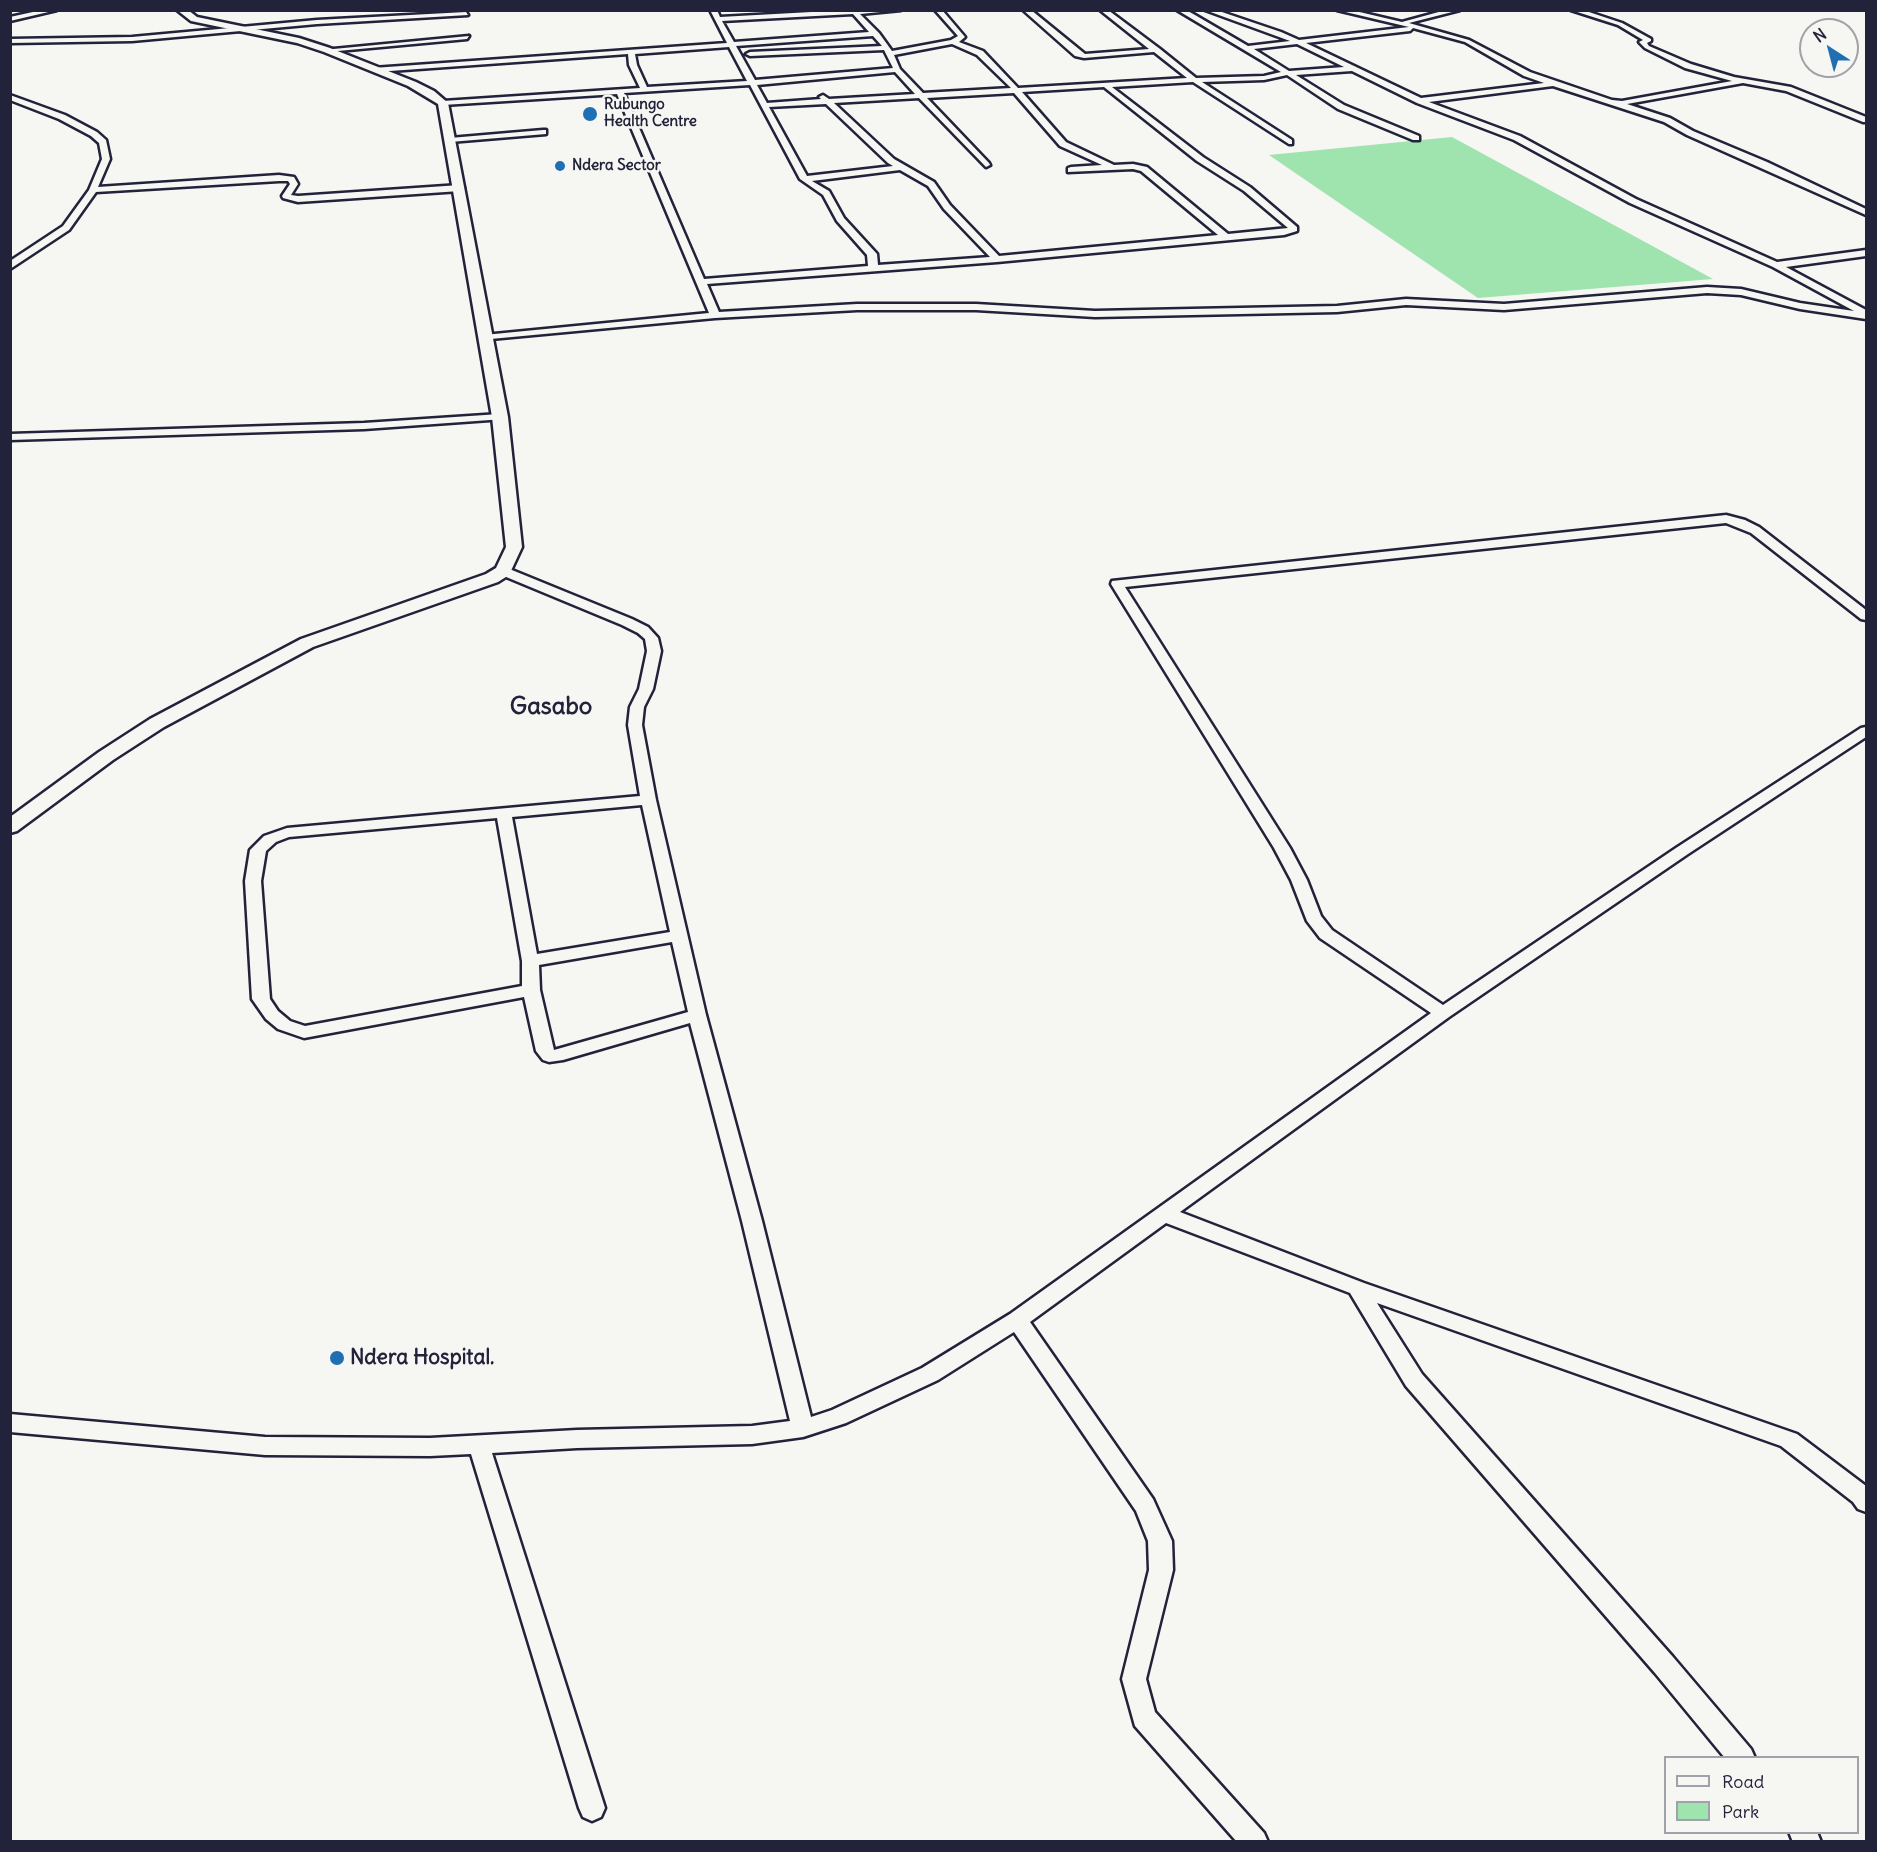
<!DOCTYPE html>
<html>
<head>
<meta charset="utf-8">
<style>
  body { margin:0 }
  #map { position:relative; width:1877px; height:1852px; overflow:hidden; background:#f6f6f2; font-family:Delius,sans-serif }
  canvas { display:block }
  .frame { position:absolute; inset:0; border:12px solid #22223b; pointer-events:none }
  .legend { position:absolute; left:1664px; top:1756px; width:195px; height:78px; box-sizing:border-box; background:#f6f6f2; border:2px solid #a1a1a9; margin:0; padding:8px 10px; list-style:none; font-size:18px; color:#22223b }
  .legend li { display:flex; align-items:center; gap:12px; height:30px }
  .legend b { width:30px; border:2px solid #a1a1a9 }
  .north { position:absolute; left:1799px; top:18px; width:60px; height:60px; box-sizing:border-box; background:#f6f6f2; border:2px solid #a1a1a9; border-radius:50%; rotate:324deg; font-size:16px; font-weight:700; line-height:24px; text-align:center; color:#22223b }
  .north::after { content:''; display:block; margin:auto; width:21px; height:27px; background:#1f6fb2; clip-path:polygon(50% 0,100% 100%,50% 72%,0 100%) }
</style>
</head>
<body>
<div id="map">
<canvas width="1877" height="1852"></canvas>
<div class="frame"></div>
<ul class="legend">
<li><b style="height:8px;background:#f6f6f2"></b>Road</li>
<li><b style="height:16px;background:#9fe3ae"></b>Park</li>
</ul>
<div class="north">N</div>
</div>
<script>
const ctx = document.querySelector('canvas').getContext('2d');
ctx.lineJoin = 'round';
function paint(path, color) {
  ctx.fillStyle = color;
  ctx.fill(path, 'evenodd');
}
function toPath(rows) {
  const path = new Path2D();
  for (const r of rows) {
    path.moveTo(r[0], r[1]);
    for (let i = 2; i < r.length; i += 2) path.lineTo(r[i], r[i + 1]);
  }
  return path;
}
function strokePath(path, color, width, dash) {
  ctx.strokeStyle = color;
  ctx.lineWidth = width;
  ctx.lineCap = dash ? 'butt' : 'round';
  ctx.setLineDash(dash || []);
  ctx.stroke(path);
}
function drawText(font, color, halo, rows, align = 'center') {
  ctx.font = font + ' Delius,sans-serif';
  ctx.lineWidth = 5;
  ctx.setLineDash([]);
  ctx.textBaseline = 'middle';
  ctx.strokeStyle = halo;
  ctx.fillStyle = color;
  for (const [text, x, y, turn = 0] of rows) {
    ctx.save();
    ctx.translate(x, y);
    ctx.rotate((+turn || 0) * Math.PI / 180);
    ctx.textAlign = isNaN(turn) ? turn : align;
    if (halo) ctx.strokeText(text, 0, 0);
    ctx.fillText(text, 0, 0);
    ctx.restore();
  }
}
paint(toPath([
  [1452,137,1713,279,1478,298,1269,155]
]), '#9fe3ae');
const minor = toPath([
  [42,10,57,10,10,21,10,17,42,10],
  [710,10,717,10,720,17,848,10,901,10,860,14,879,33,892,51,951,40,958,36,935,10,942,10,965,37,959,42,983,51,1018,88,1187,78,1154,52,1084,58,1075,56,1023,10,1031,10,1085,54,1149,49,1100,10,1108,10,1160,49,1196,78,1264,76,1281,72,1177,10,1186,10,1195,15,1248,46,1290,41,1205,10,1216,10,1281,32,1299,40,1409,27,1337,10,1351,10,1402,22,1446,10,1460,10,1409,23,1469,40,1530,72,1612,100,1622,101,1732,81,1685,68,1645,48,1639,42,1643,40,1618,25,1571,10,1583,10,1622,23,1651,39,1651,41,1647,43,1649,46,1691,64,1734,77,1791,87,1866,117,1866,122,1863,122,1786,91,1743,83,1627,104,1670,118,1693,131,1767,162,1866,209,1866,215,1687,135,1664,122,1553,86,1429,102,1520,136,1636,199,1777,262,1866,250,1866,256,1786,267,1866,310,1866,319,1800,309,1741,295,1707,293,1504,310,1406,305,1337,312,1095,317,976,310,857,310,715,318,480,340,480,336,484,335,709,313,617,94,443,105,439,103,443,101,640,88,629,65,628,54,376,72,373,68,727,43,710,10],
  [853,14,869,32,734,42,722,21,853,14],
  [1413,28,1465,42,1524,76,1544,83,1421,98,1306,43,1410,31,1413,28],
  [873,36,882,46,750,52,746,54,750,56,884,50,893,68,755,80,736,46,873,36],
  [952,44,977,55,1011,88,923,93,900,69,894,55,952,44],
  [1297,44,1344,67,1289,71,1254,49,1297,44],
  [729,47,747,81,647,87,637,65,635,54,729,47],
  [1352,71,1417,103,1514,140,1630,203,1773,267,1854,311,1800,303,1741,289,1707,287,1504,304,1406,299,1337,306,1095,311,976,304,857,304,719,312,707,284,997,262,1284,235,1297,231,1297,227,1250,187,1203,157,1112,87,1193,82,1289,144,1292,144,1292,140,1202,82,1264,80,1287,75,1338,109,1413,140,1419,140,1419,136,1344,105,1296,75,1352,71],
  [895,72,915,94,829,99,823,95,819,97,821,99,767,103,757,85,895,72],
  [750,85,800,179,823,195,837,221,867,255,868,266,704,279,624,93,750,85],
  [1104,87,1197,161,1244,191,1288,228,1228,234,1147,167,1133,164,1114,165,1066,142,1022,92,1104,87],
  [1014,93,1060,146,1102,165,1071,167,1068,168,1068,172,1133,169,1141,171,1218,235,999,256,950,205,934,182,894,159,834,103,919,98,986,167,990,165,989,163,927,98,1014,93],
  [826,104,888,163,893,166,807,176,769,107,826,104],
  [900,170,928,186,944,209,990,257,878,265,877,254,844,218,829,191,812,181,900,170],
  [466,12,468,15,317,24,132,41,10,43,10,39,132,37,317,20,466,12],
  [469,36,467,39,327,52,323,50,469,36],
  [10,95,65,115,97,132,106,140,110,159,98,187,279,175,294,177,298,184,291,195,298,196,460,185,464,188,460,191,298,202,283,198,282,196,290,184,288,181,279,181,96,192,69,230,10,269,10,261,63,226,89,190,102,159,99,143,91,136,59,119,10,100,10,95],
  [543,130,546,130,546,134,450,142,446,140,450,138,543,130],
  [500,414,504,415,504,419,364,429,10,440,10,434,364,423,500,414],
  [1726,515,1745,520,1759,527,1866,610,1866,620,1861,619,1751,533,1726,523,1125,587,1290,848,1307,880,1321,916,1332,930,1443,1005,1676,848,1861,728,1866,727,1866,737,1688,854,1449,1017,1180,1212,1364,1283,1797,1434,1866,1486,1866,1512,1858,1509,1853,1502,1781,1446,1377,1303,1422,1374,1673,1657,1751,1749,1755,1758,1725,1758,1655,1673,1406,1386,1350,1293,1166,1223,1030,1322,1153,1499,1172,1541,1173,1570,1146,1679,1155,1712,1264,1833,1268,1842,1237,1842,1135,1726,1122,1679,1149,1570,1148,1541,1136,1511,1014,1332,938,1380,846,1423,803,1437,752,1444,577,1448,492,1453,605,1808,601,1817,592,1821,583,1817,579,1808,471,1454,430,1456,265,1455,10,1432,10,1414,265,1437,430,1438,577,1430,752,1426,790,1421,742,1221,690,1023,563,1060,549,1062,543,1060,536,1051,524,997,304,1038,278,1029,266,1019,252,999,245,881,250,850,264,836,287,828,640,796,628,725,630,707,639,689,647,651,645,639,638,633,622,625,499,574,497,571,499,568,507,568,632,619,648,627,658,638,661,651,653,689,644,707,642,725,656,800,706,1015,762,1221,811,1417,832,1410,922,1368,1010,1314,1431,1013,1320,938,1307,921,1291,880,1274,848,1111,584,1112,581,1726,515],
  [642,805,670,932,537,954,512,817,642,805],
  [497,818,522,961,522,986,305,1026,290,1021,278,1011,270,999,261,881,266,851,276,842,289,837,497,818],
  [672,942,688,1012,554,1050,540,990,539,965,672,942],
  [1789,1832,1817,1832,1821,1842,1793,1842,1789,1832]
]);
const secondary = toPath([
  [177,10,188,10,197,17,299,38,330,48,416,82,434,91,448,103,508,417,522,547,509,575,498,582,313,647,164,727,113,760,17,831,10,833,10,817,99,752,150,719,301,639,486,574,496,568,506,547,492,417,438,104,408,86,324,52,297,43,191,21,177,10]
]);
strokePath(minor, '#22223b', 5);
strokePath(secondary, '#22223b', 5);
paint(minor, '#f6f6f2');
paint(secondary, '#f6f6f2');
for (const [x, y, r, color] of [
  [590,114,8,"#1f6fb2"],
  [560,166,6,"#1f6fb2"],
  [337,1358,8,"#1f6fb2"]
]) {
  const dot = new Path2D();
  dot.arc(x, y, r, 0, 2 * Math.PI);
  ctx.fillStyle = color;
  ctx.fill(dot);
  strokePath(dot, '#f6f6f2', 2);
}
drawText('bold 15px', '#22223b', '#f6f6f2', [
  ["Rubungo",604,105],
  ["Health Centre",604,122],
  ["Ndera Sector",572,166]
], 'left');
drawText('bold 21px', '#22223b', '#f6f6f2', [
  ["Ndera Hospital.",350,1358]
], 'left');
drawText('bold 24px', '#22223b', '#f6f6f2', [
  ["Gasabo",551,707]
]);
</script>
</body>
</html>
